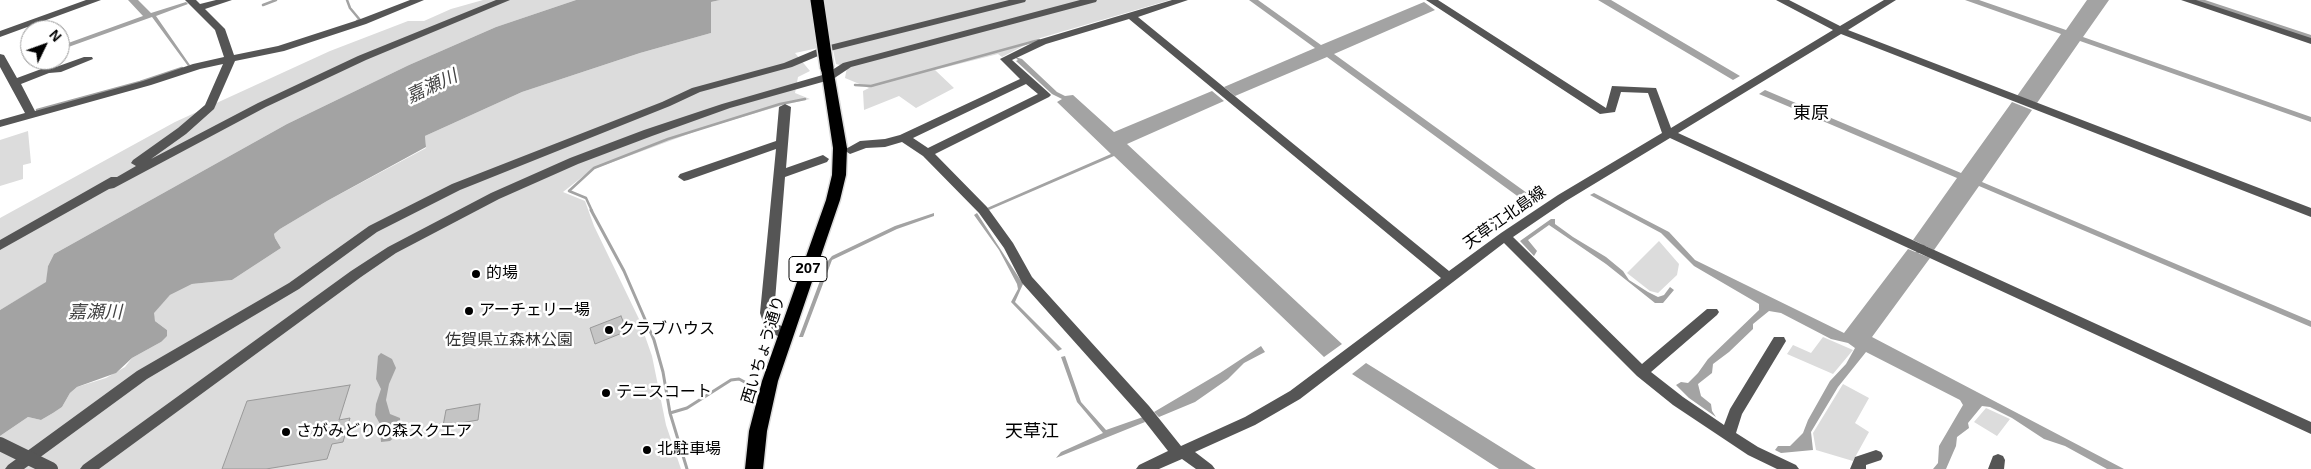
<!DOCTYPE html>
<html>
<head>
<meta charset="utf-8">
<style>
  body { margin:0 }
  #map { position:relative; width:2311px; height:469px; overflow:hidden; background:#fff; font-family:Helvetica,sans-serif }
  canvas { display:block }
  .north { position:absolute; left:20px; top:20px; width:50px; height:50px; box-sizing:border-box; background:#fff; border:1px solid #999; border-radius:50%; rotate:48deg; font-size:14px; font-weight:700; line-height:20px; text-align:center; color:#000 }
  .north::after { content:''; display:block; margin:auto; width:18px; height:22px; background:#000; clip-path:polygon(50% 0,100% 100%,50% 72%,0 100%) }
</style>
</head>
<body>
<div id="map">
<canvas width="2311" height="469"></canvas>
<div class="north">N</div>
</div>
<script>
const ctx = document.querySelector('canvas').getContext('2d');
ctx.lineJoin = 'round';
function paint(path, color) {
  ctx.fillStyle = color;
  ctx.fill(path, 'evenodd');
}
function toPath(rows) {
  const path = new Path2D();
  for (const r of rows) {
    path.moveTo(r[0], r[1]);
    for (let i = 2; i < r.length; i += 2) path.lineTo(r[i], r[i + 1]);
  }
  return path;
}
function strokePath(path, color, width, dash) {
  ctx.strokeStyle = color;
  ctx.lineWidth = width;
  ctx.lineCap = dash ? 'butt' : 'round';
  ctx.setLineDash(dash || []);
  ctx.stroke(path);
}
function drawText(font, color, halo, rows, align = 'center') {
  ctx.font = font + ' Helvetica,"Noto Sans JP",sans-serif';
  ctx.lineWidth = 5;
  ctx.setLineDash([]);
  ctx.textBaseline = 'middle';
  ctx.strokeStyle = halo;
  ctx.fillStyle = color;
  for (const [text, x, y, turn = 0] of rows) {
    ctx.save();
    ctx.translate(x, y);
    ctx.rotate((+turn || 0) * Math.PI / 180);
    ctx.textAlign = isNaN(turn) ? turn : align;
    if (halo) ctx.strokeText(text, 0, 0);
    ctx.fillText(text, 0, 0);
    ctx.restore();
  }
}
paint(toPath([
  [483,0,576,0,496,27,409,65,287,124,54,254,48,266,47,282,0,310,0,218,175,122,330,51,408,21,424,21,451,9],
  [720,0,1170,0,1037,39,1002,57,998,54,935,70,954,88,916,108,899,96,864,110,863,91,869,88,845,78,847,67,836,64,832,45,795,53,810,71,798,77,795,93,810,99,783,105,702,129,591,170,563,192,585,201,594,226,639,319,652,356,666,425,681,469,0,469,0,436,28,417,41,420,53,413,62,407,70,393,77,387,106,378,125,367,132,358,161,342,167,330,155,321,153,313,170,295,192,284,232,280,281,248,275,238,274,234,280,229,327,201,426,148,425,136,522,92,640,53,711,33,711,2],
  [28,131,31,163,23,165,23,179,0,186,0,140],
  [1659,241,1679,264,1677,275,1658,293,1650,291,1627,273],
  [1823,337,1853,350,1833,374,1787,354,1793,345,1811,353],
  [1843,384,1869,398,1855,423,1869,432,1853,461,1816,450,1813,433],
  [1986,408,2010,419,1997,436,1974,422]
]), '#dcdcdc');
paint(toPath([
  [128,0,138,0,151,13,186,2,188,4,156,16,190,65,188,66,152,17,60,50,60,46,143,16],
  [576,0,720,0,711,2,711,33,640,53,522,92,425,136,426,147,327,201,280,229,274,234,275,238,281,248,232,280,192,284,170,295,154,313,155,321,167,330,167,336,161,342,132,358,116,373,77,387,70,393,62,407,53,413,41,420,28,417,0,436,0,310,46,282,48,266,54,254,287,124,409,65,496,27],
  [1249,0,1258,0,1321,45,1424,2,1435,10,1334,54,1538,201,1531,206,1327,57,1235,96,1224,87,1315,48],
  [1598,0,1611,0,1740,76,1733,80],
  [1965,0,1979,0,2066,30,2087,0,2109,0,2083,37,2311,117,2311,122,2080,41,2037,103,2017,96,2061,34],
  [2191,0,2205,0,2311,35,2311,39],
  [1015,57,1022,59,1057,92,1065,96,1073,95,1114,132,1212,91,1224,101,1127,144,1342,344,1324,357,1114,156,989,210,987,208,1111,154,1057,102,1062,99,1052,94,1016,61,1018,60],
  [1765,90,1961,173,2012,102,2032,110,1982,182,2311,321,2311,327,1979,186,1934,250,1913,240,1957,178,1759,94],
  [1594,193,1669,232,1695,260,1844,333,1908,249,1930,258,1872,337,2124,469,2107,469,2065,446,2044,439,2012,418,1990,407,1982,406,1968,423,1969,428,1957,437,1956,446,1946,469,1933,469,1938,463,1939,446,1963,405,1960,400,1866,352,1838,387,1811,432,1813,450,1781,453,1775,450,1778,446,1790,446,1803,433,1808,420,1830,381,1846,364,1855,348,1848,343,1831,339,1781,313,1769,311,1753,324,1753,329,1729,352,1713,364,1712,373,1698,384,1701,396,1711,404,1712,411,1716,417,1689,398,1676,385,1681,382,1688,383,1698,373,1708,359,1759,310,1759,304,1694,266,1661,233,1590,195],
  [934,213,934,216,897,229,832,260,803,337,799,337,827,262,832,256,895,226],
  [977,213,1023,284,1015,302,1062,349,1058,351,1011,302,1018,289,1017,284,999,250,974,215],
  [1551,219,1555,219,1555,224,1573,237,1606,257,1623,271,1629,280,1648,292,1658,297,1664,295,1670,287,1674,290,1663,303,1655,303,1606,264,1549,225,1528,240,1537,251,1534,256,1520,241],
  [1261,346,1265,352,1244,363,1228,379,1195,402,1159,417,1154,412,1220,373],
  [381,353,392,359,396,368,389,384,386,400,390,414,400,418,401,431,390,441,381,442,380,424,375,415,376,404,381,389,376,379,378,356],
  [1065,356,1081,402,1106,430,1143,417,1145,422,1056,458,1061,452,1103,433,1077,402,1061,357],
  [1366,363,1536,469,1499,469,1352,374]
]), '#a3a3a3');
strokePath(toPath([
  [347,0,350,8,360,20,357,21],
  [263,5,276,0],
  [855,85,871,86,1039,40],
  [37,110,140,82,182,68],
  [592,211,586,198,569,191,594,168,668,139,780,104,805,99]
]), '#a3a3a3', 2.5);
strokePath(toPath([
  [591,210,624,271,654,340,663,372,670,413,687,469],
  [1917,253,1924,245],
  [670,413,687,408,731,380,739,379,752,386]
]), '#a3a3a3', 3);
const building = toPath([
  [621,316,627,331,595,344,590,328,621,316],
  [350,385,339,420,350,418,343,442,332,444,327,459,266,469,222,469,247,401,350,385],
  [480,404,478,420,443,426,446,410,480,404]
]);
paint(building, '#c4c4c4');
strokePath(building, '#999', 1);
const highway = toPath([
  [827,64,833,68,847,148,846,175,840,200,778,381,767,431,763,469,745,469,749,431,762,381,826,200,832,175,833,148,821,68,827,64]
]);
strokePath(highway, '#dbdbdb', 3);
paint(toPath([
  [86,0,101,0,0,37,0,31,86,0],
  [185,0,196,0,200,4,216,0,232,0,205,9,225,29,234,55,278,46,358,20,410,0,424,0,366,24,284,51,235,61,214,109,186,134,151,159,258,103,358,56,496,0,510,0,366,60,266,107,114,188,109,189,0,250,0,240,111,177,117,177,136,166,131,163,133,160,178,128,205,105,223,64,200,69,151,85,0,127,0,120,25,113,0,67,0,54,4,55,17,78,44,68,56,67,84,57,92,57,93,59,61,72,49,73,21,84,35,111,143,81,193,64,224,57,215,30,185,0],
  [1009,0,1026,0,1025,2,830,51,792,67,700,92,670,106,460,190,377,232,299,289,147,379,24,469,5,469,8,465,137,371,289,283,369,226,452,184,662,102,692,88,784,63,822,47,1009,0],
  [1080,0,1097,0,1096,2,851,67,833,79,730,108,652,136,578,164,499,199,396,253,361,277,99,469,80,469,83,465,351,271,388,247,491,193,570,158,644,130,722,104,826,74,843,63,1080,0],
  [1172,0,1188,0,1138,17,1449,271,1501,233,1558,195,1662,133,1648,93,1621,92,1615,112,1600,114,1426,0,1438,0,1606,108,1612,86,1656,88,1671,128,1833,30,1776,0,1789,0,1840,26,1884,0,1896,0,1848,30,2311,208,2311,217,1841,34,1678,133,2311,422,2311,434,1670,138,1566,201,1513,237,1642,364,1707,309,1717,309,1719,312,1717,315,1651,372,1683,397,1724,425,1730,409,1774,337,1784,337,1786,341,1742,414,1736,433,1758,447,1796,465,1799,469,1777,469,1748,455,1673,405,1637,376,1504,243,1300,399,1255,425,1195,452,1212,465,1215,469,1196,469,1182,459,1159,469,1136,469,1139,465,1168,451,1139,414,1022,283,1004,248,979,213,923,156,902,142,885,147,866,148,850,154,844,150,860,141,885,139,900,135,1020,79,1000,59,1038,40,1172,0],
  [1129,19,1441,278,1290,391,1245,417,1181,446,1149,406,1032,277,1013,243,987,207,935,154,1049,97,1051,95,1049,93,1012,60,1046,44,1129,19],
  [1026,84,1038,94,928,148,913,138,1026,84],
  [2181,0,2196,0,2311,38,2311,44,2181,0],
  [785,104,791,107,786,168,823,155,829,159,827,162,785,177,774,313,777,324,790,330,792,334,790,338,785,339,766,331,760,313,776,149,688,180,684,181,678,177,680,174,776,141,779,107,785,104],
  [1876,450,1881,452,1883,456,1881,460,1866,465,1866,469,1850,469,1855,457,1876,450],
  [1998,454,2003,456,2005,460,2004,469,1988,469,1993,456,1998,454]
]), '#555');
paint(highway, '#000');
const highwayBridge = toPath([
  [817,0,827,68]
]);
strokePath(highwayBridge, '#dbdbdb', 16, []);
strokePath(toPath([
  [0,444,51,469]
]), '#555', 14);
strokePath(highwayBridge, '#000', 13);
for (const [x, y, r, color] of [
  [476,274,5,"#000"],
  [469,311,5,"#000"],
  [609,330,5,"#000"],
  [606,393,5,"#000"],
  [286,432,5,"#000"],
  [647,450,5,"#000"]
]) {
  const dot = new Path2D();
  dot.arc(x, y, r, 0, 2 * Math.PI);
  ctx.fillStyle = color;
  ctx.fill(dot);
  strokePath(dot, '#fff', 2);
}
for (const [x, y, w] of [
  [808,269,38]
]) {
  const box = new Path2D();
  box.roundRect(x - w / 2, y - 12.5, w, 25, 4);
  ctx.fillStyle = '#fff';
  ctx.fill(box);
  strokePath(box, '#000', 1);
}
drawText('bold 15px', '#000', null, [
  ["207",808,269]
]);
drawText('16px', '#000', '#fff', [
  ["天草江北島線",1505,218,-35],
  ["西いちょう通り",764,350,-73]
]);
drawText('16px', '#000', '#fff', [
  ["的場",486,274],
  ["アーチェリー場",479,311],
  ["クラブハウス",619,330],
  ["テニスコート",616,393],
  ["さがみどりの森スクエア",296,432],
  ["北駐車場",657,450]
], 'left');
drawText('16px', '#333', '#fff', [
  ["佐賀県立森林公園",509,341]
]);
drawText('italic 18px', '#444', '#fff', [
  ["嘉瀬川",432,87,-25],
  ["嘉瀬川",95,313]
]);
drawText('18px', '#000', '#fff', [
  ["東原",1811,114],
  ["天草江",1032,432]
]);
</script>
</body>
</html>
